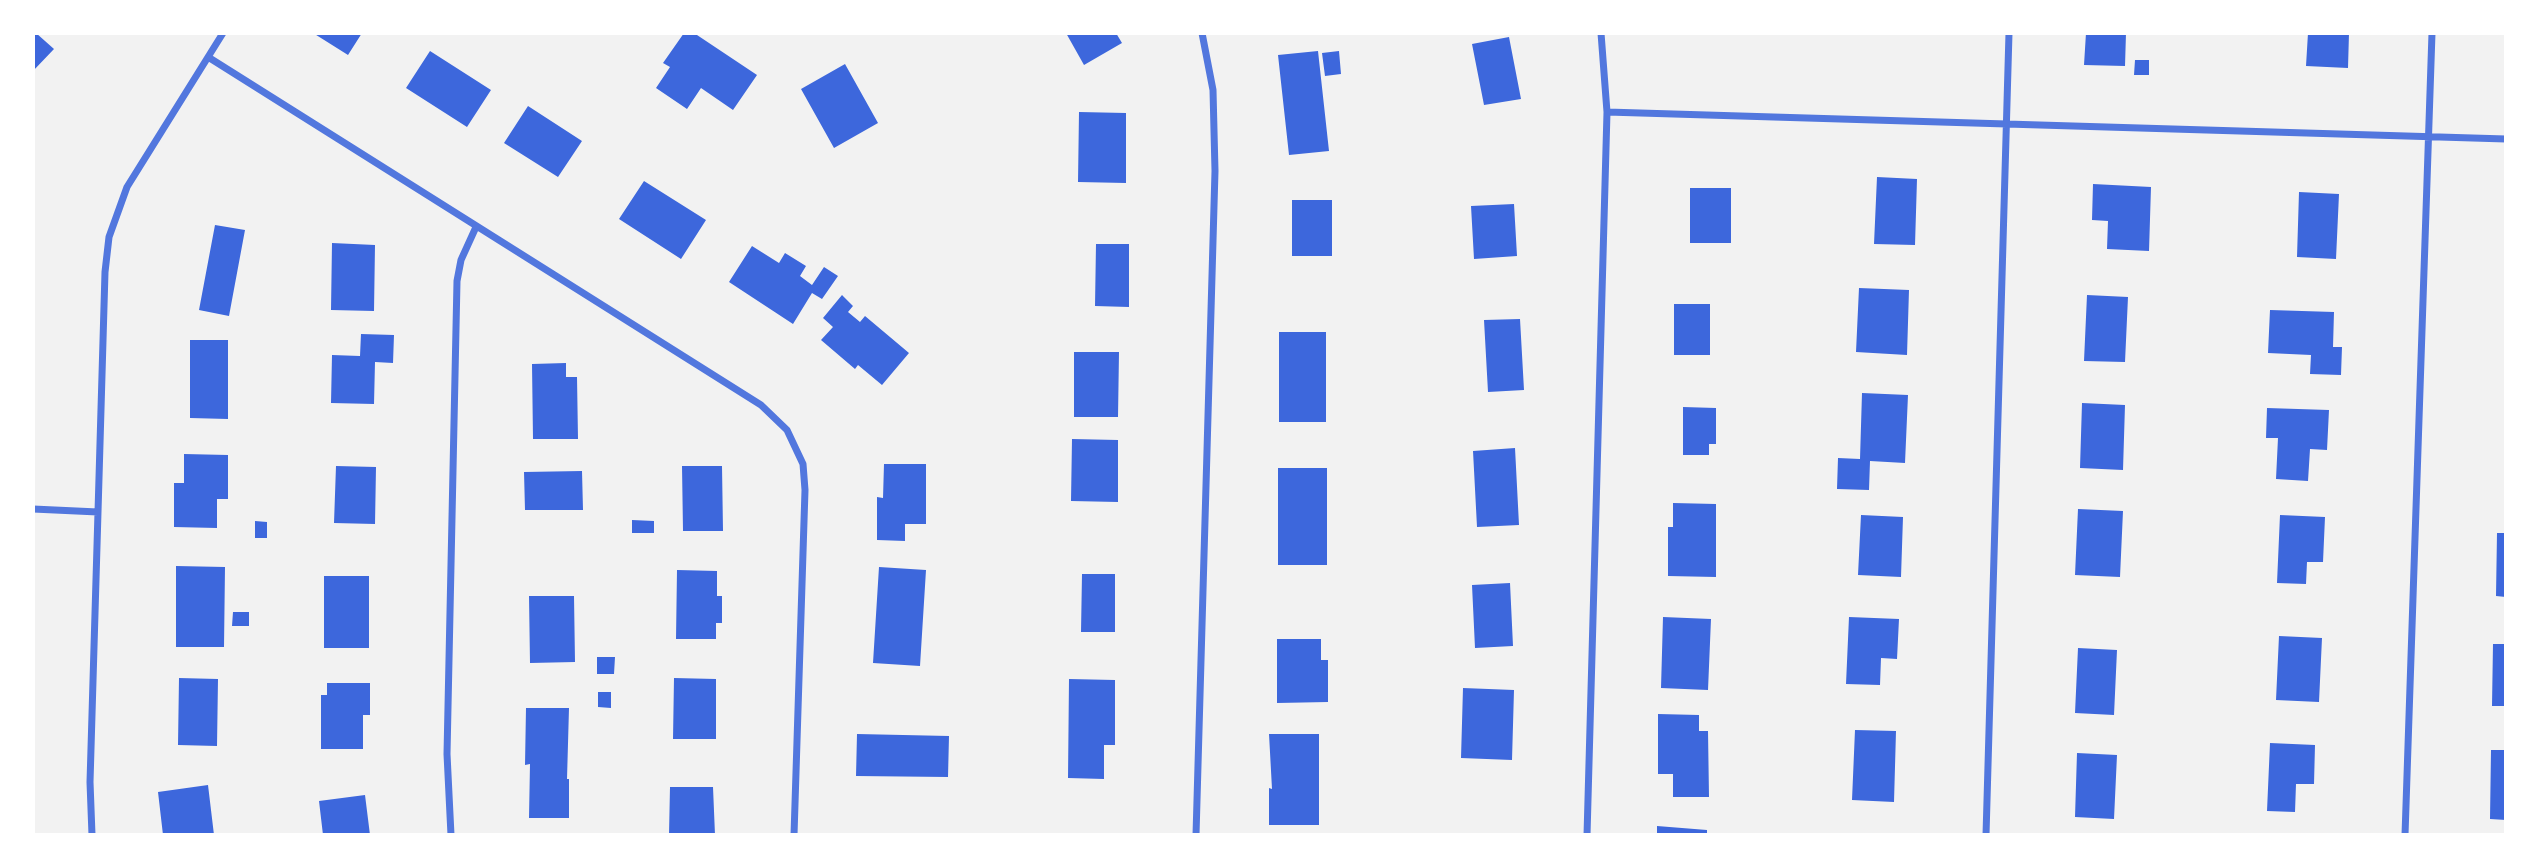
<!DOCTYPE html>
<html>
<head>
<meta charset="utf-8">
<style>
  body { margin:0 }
  #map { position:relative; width:2539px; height:868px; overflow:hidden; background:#f2f2f2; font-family:"Nunito Sans",sans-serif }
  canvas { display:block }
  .frame { position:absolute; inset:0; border:35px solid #fff; pointer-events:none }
</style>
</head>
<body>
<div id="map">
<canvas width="2539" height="868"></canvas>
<div class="frame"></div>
</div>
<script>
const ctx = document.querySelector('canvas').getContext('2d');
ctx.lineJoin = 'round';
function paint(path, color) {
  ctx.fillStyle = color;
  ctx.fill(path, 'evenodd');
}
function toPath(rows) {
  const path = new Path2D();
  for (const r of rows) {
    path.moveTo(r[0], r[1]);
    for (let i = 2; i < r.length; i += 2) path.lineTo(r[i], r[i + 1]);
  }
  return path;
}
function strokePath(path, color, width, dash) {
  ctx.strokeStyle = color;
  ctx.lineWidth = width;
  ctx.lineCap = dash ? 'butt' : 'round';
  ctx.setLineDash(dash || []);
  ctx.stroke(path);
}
paint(toPath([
  [33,33,36,33,54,49,33,71],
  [313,33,362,33,348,55],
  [684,33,694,33,757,75,733,110,701,88,687,109,656,88,670,67,663,63],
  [1066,33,1116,33,1122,43,1084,65],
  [2086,33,2126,33,2125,66,2084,65],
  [2308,33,2349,33,2348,68,2306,66],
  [1509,37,1521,99,1484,105,1472,44],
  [430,51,491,90,467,127,406,88],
  [1318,51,1329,151,1289,155,1278,55],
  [1339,51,1341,74,1325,76,1322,53],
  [2135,60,2149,60,2149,75,2134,75],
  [845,64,878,123,834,148,801,89],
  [528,106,582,141,558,177,504,143],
  [1079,112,1126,113,1126,183,1078,182],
  [1877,177,1917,179,1915,245,1874,244],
  [644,181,706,220,681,259,619,219],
  [2093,184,2151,187,2149,251,2107,249,2108,221,2092,220],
  [1690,188,1731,188,1731,243,1690,243],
  [2299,192,2339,194,2336,259,2297,257],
  [1292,200,1332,200,1332,256,1292,256],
  [1514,204,1517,256,1474,259,1471,206],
  [215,225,245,230,229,316,199,310],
  [332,243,375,245,374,311,331,310],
  [1096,244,1129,244,1129,307,1095,306],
  [752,246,779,263,785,253,806,266,800,276,812,285,824,267,838,276,822,299,812,293,793,324,729,282],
  [1859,288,1909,290,1907,355,1856,352],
  [842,295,853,306,848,312,860,322,865,316,909,353,882,385,858,365,855,369,821,340,833,327,823,318],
  [2087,295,2128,297,2125,362,2084,361],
  [1674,304,1710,304,1710,355,1674,355],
  [2270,310,2334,312,2333,347,2342,347,2341,375,2310,374,2311,355,2268,353],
  [1520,319,1524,390,1488,392,1484,320],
  [1279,332,1326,332,1326,422,1279,422],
  [361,334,394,335,393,363,375,362,374,404,331,403,332,355,360,356],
  [190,340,228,340,228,419,190,418],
  [1074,352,1119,352,1118,417,1074,417],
  [566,363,566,377,577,377,578,439,533,439,532,364],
  [1862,393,1908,395,1905,463,1870,461,1869,490,1837,489,1838,458,1860,459],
  [2082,403,2125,405,2123,470,2080,468],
  [1683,407,1716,408,1716,444,1709,444,1709,455,1683,455],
  [2267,408,2329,410,2327,450,2310,449,2308,481,2276,479,2278,438,2266,438],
  [1072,439,1118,440,1118,502,1071,501],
  [1515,448,1519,525,1477,527,1473,451],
  [184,454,228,455,228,499,217,499,217,528,174,527,174,483,184,483],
  [884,464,926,464,926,524,905,524,905,541,877,540,877,497,883,498],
  [336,466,376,467,375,524,334,523],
  [682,466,722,466,723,531,683,531],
  [1278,468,1327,468,1327,565,1278,565],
  [582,471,583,510,525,510,524,472],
  [1673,503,1716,504,1716,577,1668,576,1668,527,1673,527],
  [2078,509,2123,511,2120,577,2075,575],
  [1861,515,1903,517,1901,577,1858,575],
  [2280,515,2325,517,2323,562,2307,562,2306,584,2277,583],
  [632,520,654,521,654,533,632,533],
  [255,521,267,522,267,538,255,538],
  [2497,533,2506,533,2506,597,2496,596],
  [176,566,225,567,224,647,176,647],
  [879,567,926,570,920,666,873,663],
  [677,570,717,571,717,596,722,596,722,623,716,623,716,639,676,639],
  [1082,574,1115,574,1115,632,1081,632],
  [324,576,369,576,369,648,324,648],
  [1510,583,1513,646,1475,648,1472,585],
  [529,596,574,596,575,662,530,663],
  [233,612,249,612,249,626,232,626],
  [1663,617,1711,619,1708,690,1661,688],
  [1849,617,1899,619,1897,659,1881,658,1880,685,1846,684],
  [2279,636,2322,638,2319,702,2276,700],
  [1277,639,1321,639,1321,660,1328,660,1328,702,1277,703],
  [2493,644,2506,644,2506,706,2492,706],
  [2078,648,2117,650,2114,715,2075,713],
  [597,657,615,657,614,674,597,674],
  [179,678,218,679,217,746,178,745],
  [674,678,716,679,716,739,673,739],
  [1069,679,1115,680,1115,745,1104,745,1104,779,1068,778],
  [327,683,370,683,370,715,363,715,363,749,321,749,321,695,327,695],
  [1463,688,1514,690,1512,760,1461,758],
  [598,692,611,692,611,708,598,707],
  [526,708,569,708,567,779,569,779,569,818,529,818,530,764,525,765],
  [1658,714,1699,715,1699,731,1708,731,1709,797,1673,797,1673,774,1658,774],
  [1855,730,1896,731,1894,802,1852,800],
  [857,734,949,736,948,777,856,776],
  [1269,734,1319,734,1319,825,1269,825,1269,788,1272,789],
  [2270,743,2315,745,2314,784,2296,784,2295,812,2267,811],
  [2491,750,2506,750,2506,820,2490,819],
  [2077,753,2117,755,2114,819,2075,817],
  [208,785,214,835,163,835,158,792],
  [670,787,713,787,715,835,669,835],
  [365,795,370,835,323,835,319,801],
  [1657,826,1707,830,1707,835,1657,835]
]), '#3d67dc');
strokePath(toPath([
  [208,57,761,405,787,430,803,464,805,490,794,835],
  [1607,112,2506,139],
  [33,509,98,512],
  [92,835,90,782,98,512,105,272,109,237,127,187,223,33],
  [451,835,447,754,457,281,461,260,476,227],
  [1196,835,1215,171,1213,90,1202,33],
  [1587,835,1607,112,1601,33],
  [1986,835,2009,33],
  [2405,835,2432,33]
]), '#5277de', 7);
</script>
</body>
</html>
